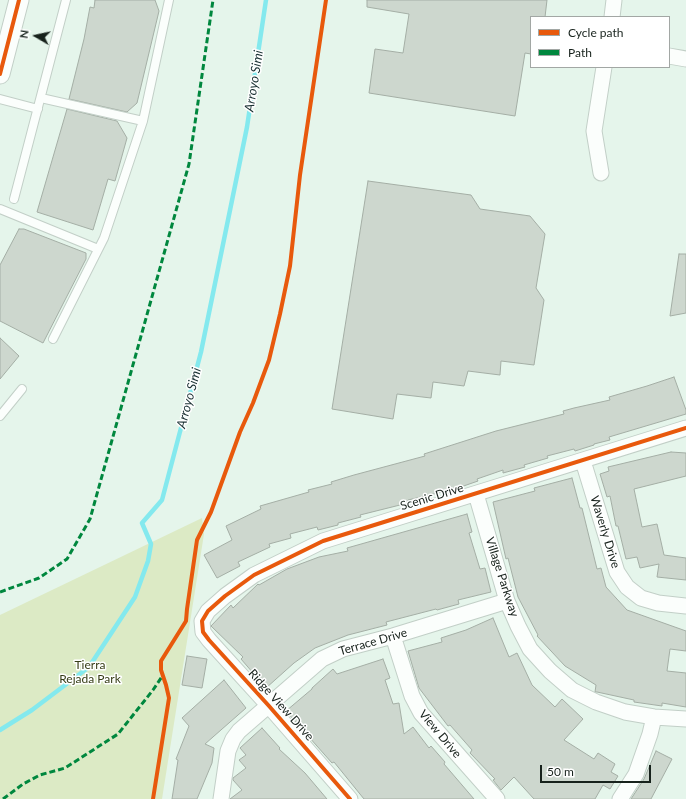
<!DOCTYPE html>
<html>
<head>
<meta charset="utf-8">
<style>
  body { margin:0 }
  #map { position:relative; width:686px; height:799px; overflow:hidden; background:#e5f5eb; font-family:Lato,sans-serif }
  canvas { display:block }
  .legend { position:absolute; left:530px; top:16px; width:140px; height:52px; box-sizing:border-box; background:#fff; border:1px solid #a2a7a4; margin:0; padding:5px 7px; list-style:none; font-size:12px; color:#17221c }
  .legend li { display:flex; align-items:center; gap:8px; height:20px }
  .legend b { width:20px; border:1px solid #a2a7a4 }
  .north { position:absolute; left:16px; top:16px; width:40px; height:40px; -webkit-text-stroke:3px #fff; paint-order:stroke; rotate:279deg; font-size:11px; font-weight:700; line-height:16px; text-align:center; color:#17221c }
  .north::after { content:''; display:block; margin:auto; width:14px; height:18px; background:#17221c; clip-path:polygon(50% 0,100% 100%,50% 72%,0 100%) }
  .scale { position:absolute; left:540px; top:765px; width:111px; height:18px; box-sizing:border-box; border:2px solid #17221c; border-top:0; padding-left:5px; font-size:12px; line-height:14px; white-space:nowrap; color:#17221c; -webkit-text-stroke:3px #fff; paint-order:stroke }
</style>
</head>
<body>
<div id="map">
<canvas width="686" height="799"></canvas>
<ul class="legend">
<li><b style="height:5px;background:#e8590c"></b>Cycle path</li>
<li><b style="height:5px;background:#00873e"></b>Path</li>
</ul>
<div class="north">N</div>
<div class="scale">50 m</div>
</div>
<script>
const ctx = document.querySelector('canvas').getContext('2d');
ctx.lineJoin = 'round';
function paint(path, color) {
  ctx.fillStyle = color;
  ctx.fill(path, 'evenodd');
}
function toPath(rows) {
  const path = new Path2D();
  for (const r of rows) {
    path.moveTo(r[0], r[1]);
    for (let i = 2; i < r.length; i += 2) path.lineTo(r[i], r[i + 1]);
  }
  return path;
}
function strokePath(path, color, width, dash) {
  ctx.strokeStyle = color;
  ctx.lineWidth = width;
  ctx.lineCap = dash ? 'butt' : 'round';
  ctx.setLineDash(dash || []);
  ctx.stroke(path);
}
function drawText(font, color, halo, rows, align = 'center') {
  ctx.font = font + ' Lato,sans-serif';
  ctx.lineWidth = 3;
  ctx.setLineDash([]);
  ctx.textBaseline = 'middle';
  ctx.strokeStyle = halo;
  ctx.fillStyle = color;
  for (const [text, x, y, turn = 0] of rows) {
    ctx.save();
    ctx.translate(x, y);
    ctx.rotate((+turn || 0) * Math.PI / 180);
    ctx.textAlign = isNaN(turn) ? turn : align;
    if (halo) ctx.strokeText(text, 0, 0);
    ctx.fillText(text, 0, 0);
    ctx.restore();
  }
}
paint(toPath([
  [202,518,204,534,162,799,0,799,0,615]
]), '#dceac5');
strokePath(toPath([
  [0,730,32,710,89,667,135,597,148,561,151,544,142,523,162,500,201,352,247,127,266,0]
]), '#84e9ee', 4.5);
const building = toPath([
  [95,0,155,0,159,11,137,103,127,112,69,99,84,39,90,7,94,8,95,0],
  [367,0,547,0,545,17,531,17,531,54,525,53,515,116,369,93,375,49,403,53,409,14,367,7,367,0],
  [67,109,117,121,127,138,115,181,108,179,93,230,37,212,67,109],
  [368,181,471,195,480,209,530,216,545,234,536,288,544,300,534,365,501,361,500,375,468,371,464,386,433,382,431,398,397,394,393,419,332,409,368,181],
  [19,229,24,229,86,253,86,259,43,343,0,321,0,265,19,229],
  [679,254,686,254,686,313,670,316,679,254],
  [0,338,19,356,0,379,0,338],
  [674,377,686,410,686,414,609,437,610,440,594,444,594,445,575,451,574,449,547,456,548,458,524,465,525,467,503,473,503,470,477,479,478,481,455,489,408,500,408,503,360,515,361,517,338,523,338,525,318,530,317,527,290,534,291,538,269,544,270,547,238,562,240,566,217,578,204,555,232,540,226,526,261,509,260,506,309,492,308,490,332,484,331,482,354,475,425,456,424,454,496,431,564,414,563,411,574,408,610,400,609,397,647,386,674,377],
  [671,452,686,453,686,476,634,489,642,527,657,524,664,555,686,558,686,580,657,577,659,564,640,568,637,557,626,559,618,526,616,526,610,496,607,497,600,474,609,471,608,467,671,452],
  [572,478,580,508,582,508,597,569,601,568,606,587,627,610,686,631,686,651,670,649,667,671,686,673,686,707,662,703,662,706,634,702,634,700,597,692,595,692,596,685,565,666,537,636,538,635,518,597,508,558,506,559,493,502,535,491,534,488,572,478],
  [467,514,472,532,469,533,480,569,485,568,491,592,458,600,459,604,437,610,436,609,386,622,387,625,348,635,315,648,294,663,266,688,241,659,243,657,211,626,231,605,233,608,258,584,259,585,287,569,319,557,348,551,347,548,467,514],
  [493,618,509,657,517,653,532,685,555,707,562,699,583,719,564,740,594,759,598,753,615,764,611,772,618,776,610,789,603,785,595,799,534,799,514,777,501,790,493,780,495,779,470,753,472,750,450,725,448,726,419,688,408,651,442,642,441,638,466,630,493,618],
  [187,656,207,659,202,688,182,685,187,656],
  [383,659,390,678,385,680,393,704,399,703,404,734,413,727,429,748,431,746,445,762,444,764,474,799,364,799,334,762,332,763,286,711,312,689,312,688,333,669,337,674,383,659],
  [224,680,246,708,205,744,214,748,212,763,197,799,172,799,178,760,176,759,189,726,182,718,224,680],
  [262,728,280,748,279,749,305,773,327,799,230,799,242,790,233,780,233,778,246,768,239,760,246,755,240,748,262,728],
  [656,751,672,759,651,799,631,799,644,779,656,751]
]);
paint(building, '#cdd7ce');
strokePath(building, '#a4aea5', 1);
const service = toPath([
  [41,98,143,121,169,0],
  [0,99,38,109],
  [14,199,66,0],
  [0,209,98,249],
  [53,339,104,238,143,121],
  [0,416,22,389]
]);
const minor = toPath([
  [612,17,614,0],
  [669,56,686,59],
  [601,173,594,131,604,67],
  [583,461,617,572,627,587,641,598,658,603,686,606],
  [476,494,507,601,518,626,530,649,550,671,572,690,596,702,625,712,654,717,686,719],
  [393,636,412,696,421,713,497,799],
  [221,799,228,751,233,739,239,731,322,659,343,649,393,636,507,601],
  [350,799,269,706,209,640,203,632,202,621,208,611,225,596,254,575,323,541,686,428],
  [620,799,636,774,650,734,654,717]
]);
const tertiary = toPath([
  [0,74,19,0]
]);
strokePath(service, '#c2cfc7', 10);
strokePath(minor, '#c2cfc7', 17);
strokePath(tertiary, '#c2cfc7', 21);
strokePath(service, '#fbfefc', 8);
strokePath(minor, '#fbfefc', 15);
strokePath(tertiary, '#fbfefc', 19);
strokePath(toPath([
  [0,592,39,578,67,559,90,519,189,164,213,0],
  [3,799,23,784,40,775,65,768,118,734,153,690,163,675]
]), '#00873e', 3, [6, 3]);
strokePath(toPath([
  [0,74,19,0],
  [153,799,169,698,166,685,161,670,161,661,186,621,187,609,197,540,211,512,240,432,253,403,269,360,280,314,290,266,300,175,326,0],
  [350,799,269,706,209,640,203,632,202,621,208,611,225,596,254,575,323,541,686,428]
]), '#e8590c', 4);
drawText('12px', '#17221c', '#fff', [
  ["Scenic Drive",432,497,-17],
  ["Waverly Drive",605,532,73],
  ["Village Parkway",502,577,72],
  ["Terrace Drive",373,642,-16],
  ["Ridge View Drive",281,705,48],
  ["View Drive",440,734,50]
]);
drawText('12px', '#363d16', '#fff', [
  ["Tierra",90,665],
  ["Rejada Park",90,679]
]);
drawText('italic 13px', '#1b3234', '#fff', [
  ["Arroyo Simi",254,81,-81],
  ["Arroyo Simi",189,398,-75]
]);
</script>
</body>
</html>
